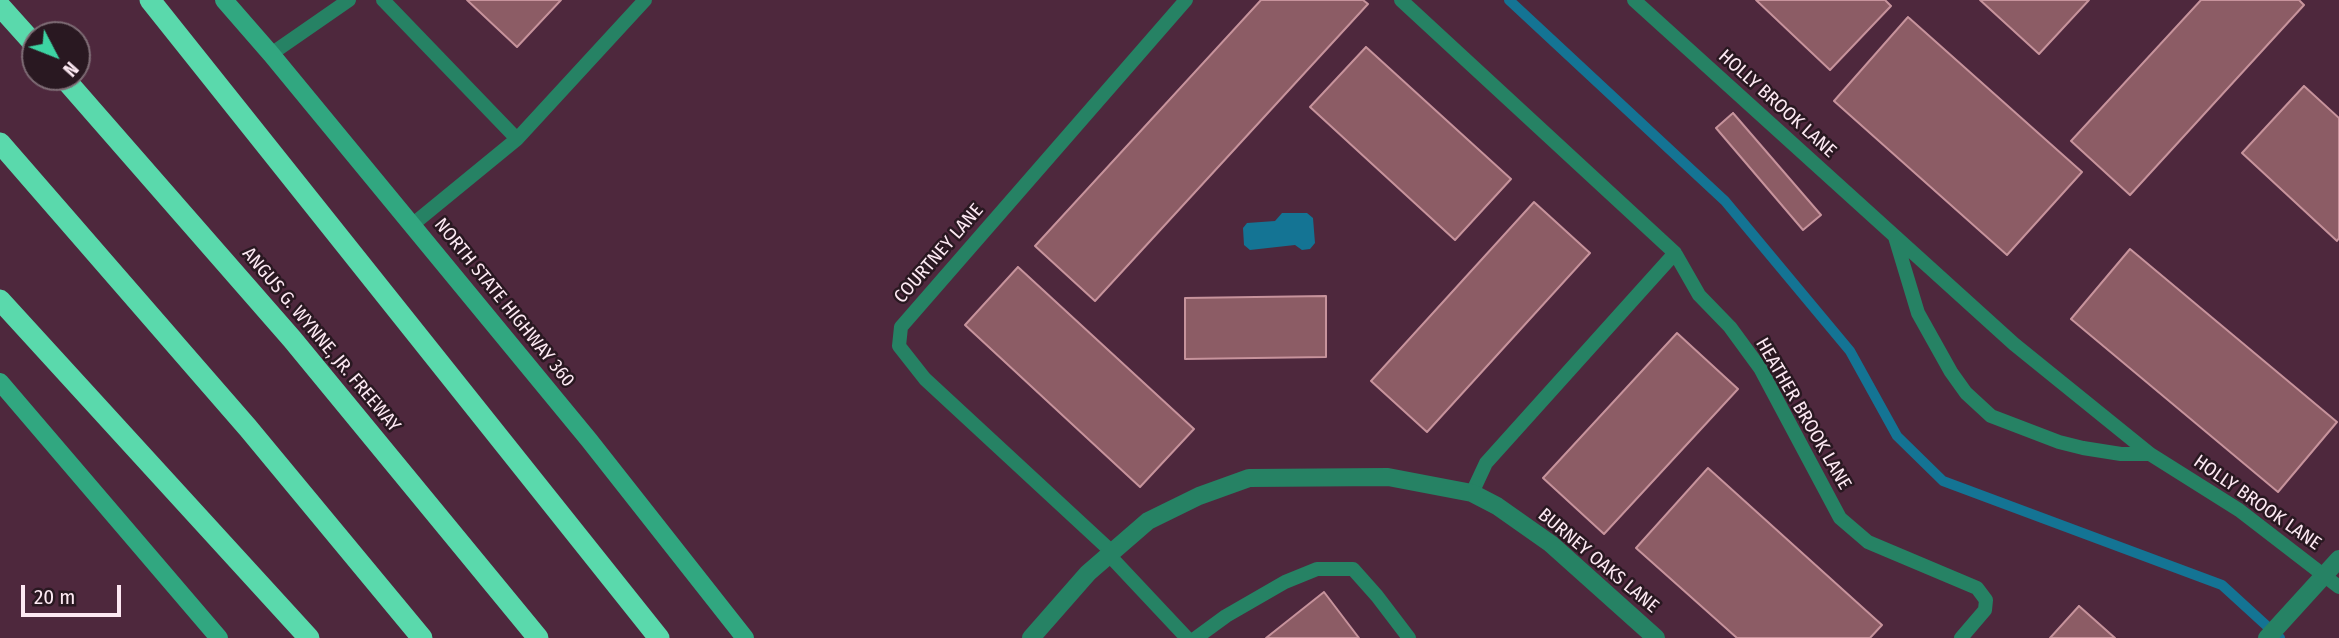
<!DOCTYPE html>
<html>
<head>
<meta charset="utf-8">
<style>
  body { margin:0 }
  #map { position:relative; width:2339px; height:638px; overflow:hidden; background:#4e283d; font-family:"Fira Sans Condensed",sans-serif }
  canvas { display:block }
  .north { position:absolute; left:21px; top:21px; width:70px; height:70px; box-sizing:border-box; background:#291821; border:2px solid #7e6c75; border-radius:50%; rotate:132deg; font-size:19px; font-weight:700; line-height:28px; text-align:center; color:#fde9f3 }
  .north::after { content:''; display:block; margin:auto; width:24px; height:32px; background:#3dd4a3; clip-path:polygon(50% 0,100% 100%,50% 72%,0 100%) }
  .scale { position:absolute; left:21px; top:585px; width:100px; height:32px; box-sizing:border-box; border:4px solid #fde9f3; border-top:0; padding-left:9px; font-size:21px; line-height:24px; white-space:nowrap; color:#fde9f3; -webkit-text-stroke:5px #291821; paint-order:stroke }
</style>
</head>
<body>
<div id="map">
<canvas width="2339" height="638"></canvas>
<div class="north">N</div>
<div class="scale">20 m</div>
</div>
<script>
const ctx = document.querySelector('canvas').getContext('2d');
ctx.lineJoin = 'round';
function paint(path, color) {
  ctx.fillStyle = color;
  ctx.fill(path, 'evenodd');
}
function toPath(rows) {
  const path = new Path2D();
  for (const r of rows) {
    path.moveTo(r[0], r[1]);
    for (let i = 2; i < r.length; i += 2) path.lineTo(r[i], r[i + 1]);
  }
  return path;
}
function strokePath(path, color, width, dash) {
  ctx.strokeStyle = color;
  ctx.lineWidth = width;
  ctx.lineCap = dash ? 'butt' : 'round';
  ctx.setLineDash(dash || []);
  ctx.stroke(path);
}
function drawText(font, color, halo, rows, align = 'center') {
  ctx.font = font + ' "Fira Sans Condensed",sans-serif';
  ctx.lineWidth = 5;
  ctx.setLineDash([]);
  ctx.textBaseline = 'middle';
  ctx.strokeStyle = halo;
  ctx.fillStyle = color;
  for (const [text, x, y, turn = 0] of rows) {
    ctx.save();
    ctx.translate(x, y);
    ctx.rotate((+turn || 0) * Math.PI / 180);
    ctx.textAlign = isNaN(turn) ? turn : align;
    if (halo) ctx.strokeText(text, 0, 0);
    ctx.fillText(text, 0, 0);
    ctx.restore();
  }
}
paint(toPath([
  [1282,213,1307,213,1313,218,1315,243,1310,249,1302,250,1295,245,1250,250,1244,245,1243,228,1247,223,1275,221]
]), '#147494');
strokePath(toPath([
  [1509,0,1725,201,1850,351,1897,436,1943,481,2222,585,2280,638]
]), '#147494', 10);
const building = toPath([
  [467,0,561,0,517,47,467,0],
  [1261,0,1363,0,1368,4,1095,301,1035,246,1261,0],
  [1756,0,1885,0,1891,6,1830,70,1756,0],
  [1980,0,2089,0,2039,54,1980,0],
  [2201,0,2299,0,2304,5,2130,195,2071,141,2201,0],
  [1908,17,2082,172,2007,255,1834,101,1908,17],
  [1366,47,1511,179,1455,240,1310,107,1366,47],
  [2304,86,2339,118,2339,238,2337,241,2242,153,2304,86],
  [1733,113,1821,215,1803,230,1716,128,1733,113],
  [1534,202,1590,253,1427,432,1371,381,1534,202],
  [2130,249,2337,422,2278,492,2071,319,2130,249],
  [1018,267,1194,429,1140,487,965,325,1018,267],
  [1326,296,1326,357,1185,359,1185,298,1326,296],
  [1677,333,1738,389,1604,534,1543,478,1677,333],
  [1708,468,1882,625,1870,638,1737,638,1636,548,1708,468],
  [1324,592,1359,638,1266,638,1324,592],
  [2079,606,2115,638,2050,638,2079,606]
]);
paint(building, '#8c5c65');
strokePath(building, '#c7939c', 2);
strokePath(toPath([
  [383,0,517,139],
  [1401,0,1675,253,1699,295,1730,327,1760,368,1840,518,1868,542,1977,588,1986,600,1985,610,1961,638],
  [1634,0,2014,344,2150,454,2239,510,2339,587],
  [271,54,349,0],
  [412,225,517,139,645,0],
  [1895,237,1918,313,1951,372,1966,393,1991,416,2059,442,2083,448,2121,454,2150,454],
  [1472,493,1486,463,1675,253],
  [1112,552,925,379,899,346,901,327,1186,0],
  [1109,555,1187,638],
  [1196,638,1226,616,1285,582,1317,569,1353,569,1377,596,1409,638]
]), '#268264', 14);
strokePath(toPath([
  [1031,638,1088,573,1148,521,1199,496,1249,478,1388,477,1472,493,1497,506,1551,544,1656,638]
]), '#268264', 18);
strokePath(toPath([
  [2267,638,2339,559]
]), '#268264', 18);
strokePath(toPath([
  [224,0,271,54,589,440,745,638],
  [0,382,219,638]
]), '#31a780', 18);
strokePath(toPath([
  [150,0,659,638],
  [0,6,35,45],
  [63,77,292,339,538,638],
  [0,143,248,428,422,638],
  [0,300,309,638]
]), '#5ad9ac', 21);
drawText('19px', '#fde9f3', '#291821', [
  ["HOLLY BROOK LANE",1777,104,42],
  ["COURTNEY LANE",939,254,-49],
  ["NORTH STATE HIGHWAY 360",504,303,51],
  ["ANGUS G. WYNNE, JR. FREEWAY",321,340,50],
  ["HEATHER BROOK LANE",1803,414,60],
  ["HOLLY BROOK LANE",2257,503,35],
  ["BURNEY OAKS LANE",1598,561,40]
]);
</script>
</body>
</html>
